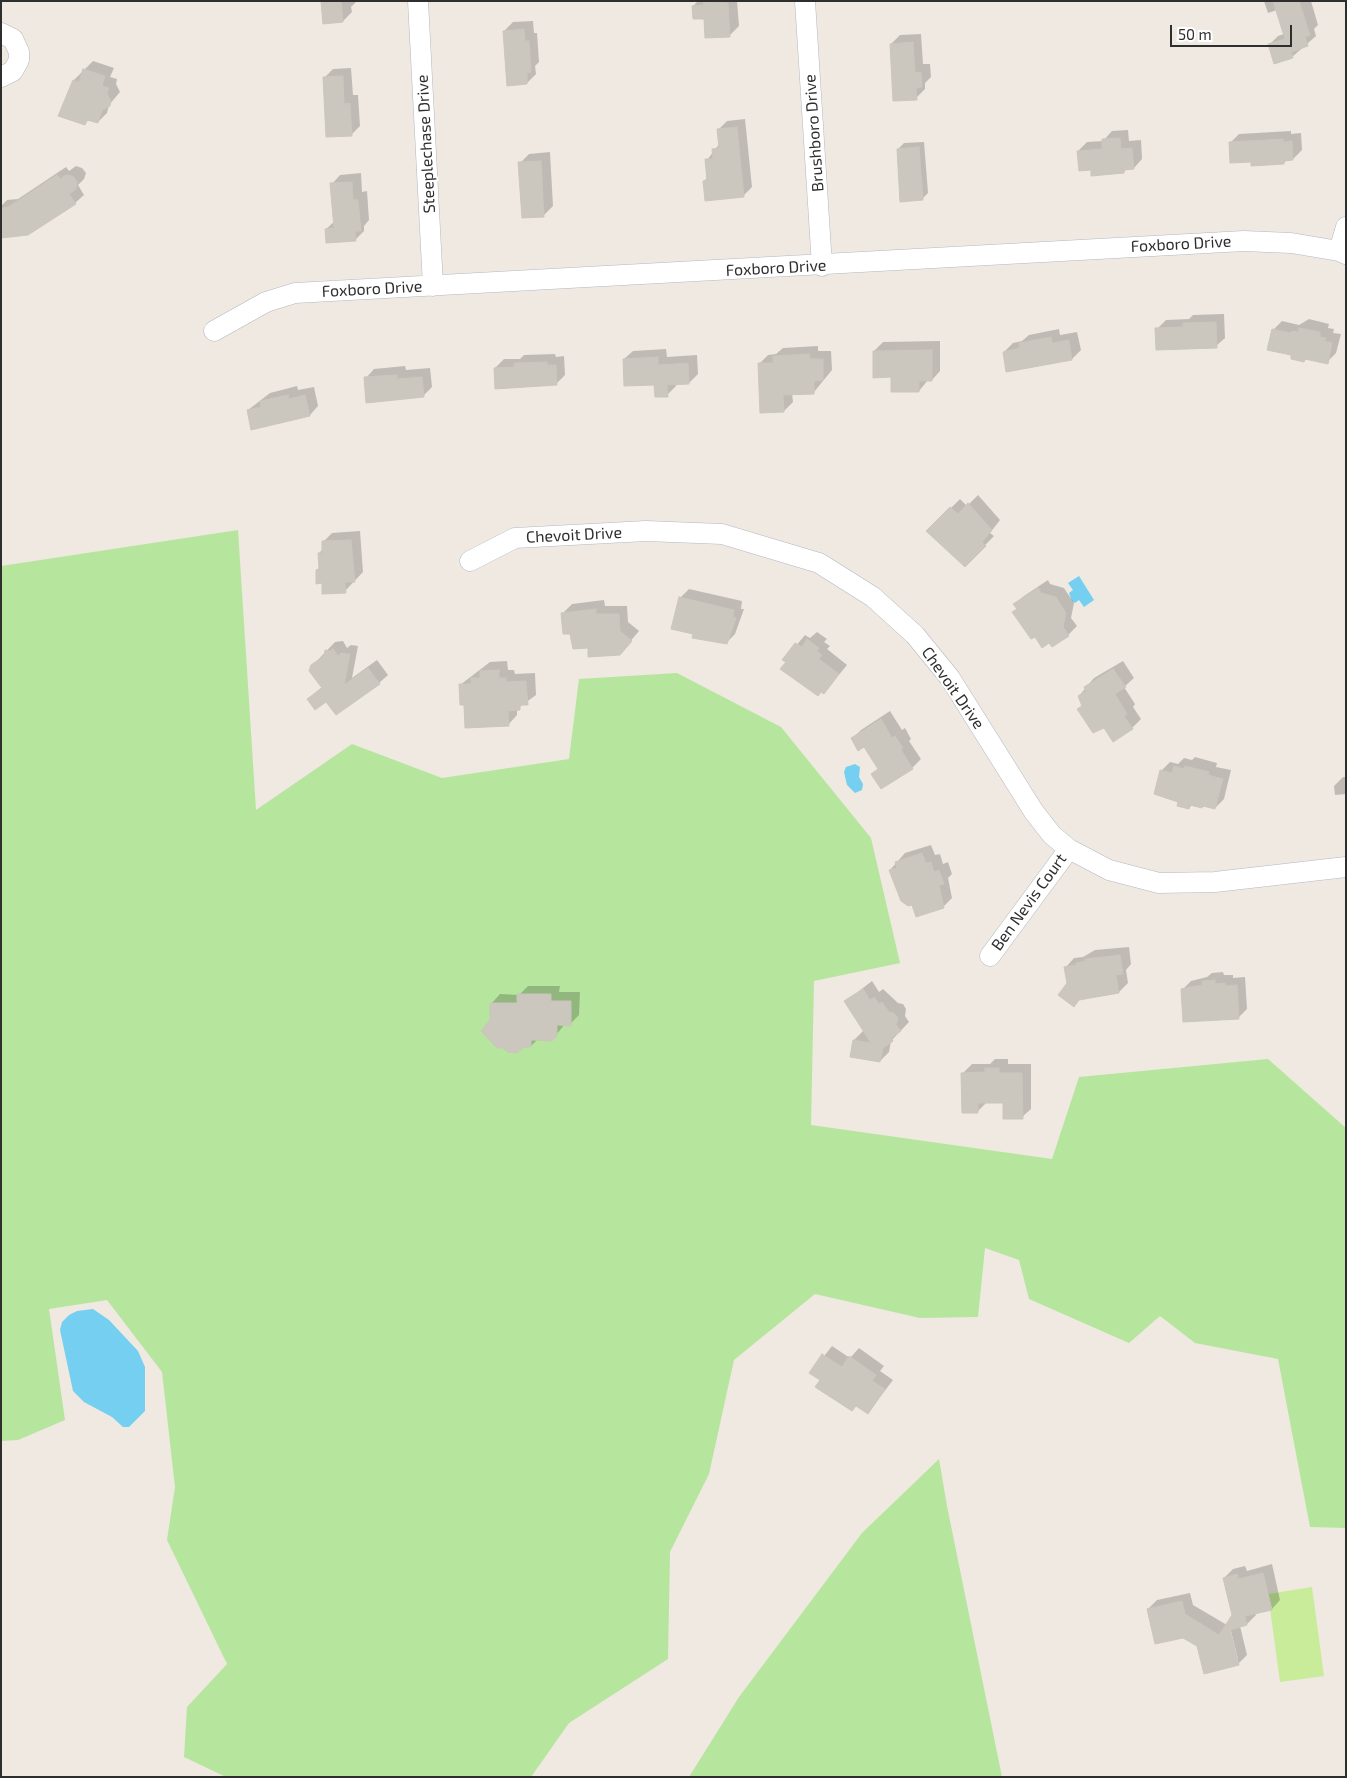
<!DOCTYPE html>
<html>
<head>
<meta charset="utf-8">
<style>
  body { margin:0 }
  #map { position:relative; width:1347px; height:1778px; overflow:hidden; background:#efe9e1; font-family:"Exo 2",sans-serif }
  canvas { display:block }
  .frame { position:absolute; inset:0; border:2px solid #2e2e2e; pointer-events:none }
  .scale { position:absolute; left:1170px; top:25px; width:122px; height:22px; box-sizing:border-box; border:2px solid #2e2e2e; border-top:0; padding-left:6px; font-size:15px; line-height:18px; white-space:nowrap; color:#2e2e2e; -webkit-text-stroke:4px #fff; paint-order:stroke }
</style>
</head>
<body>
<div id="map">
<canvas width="1347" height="1778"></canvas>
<div class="frame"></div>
<div class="scale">50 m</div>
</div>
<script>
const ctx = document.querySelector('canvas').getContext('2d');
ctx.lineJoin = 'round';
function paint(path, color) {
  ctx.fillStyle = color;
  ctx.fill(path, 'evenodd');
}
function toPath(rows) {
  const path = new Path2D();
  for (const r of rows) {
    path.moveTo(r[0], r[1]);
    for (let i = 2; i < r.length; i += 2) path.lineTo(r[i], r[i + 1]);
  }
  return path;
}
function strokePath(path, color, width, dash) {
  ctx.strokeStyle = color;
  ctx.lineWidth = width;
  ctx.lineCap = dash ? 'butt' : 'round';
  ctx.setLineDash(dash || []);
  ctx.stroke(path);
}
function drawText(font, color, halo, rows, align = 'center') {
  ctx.font = font + ' "Exo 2",sans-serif';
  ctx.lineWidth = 4;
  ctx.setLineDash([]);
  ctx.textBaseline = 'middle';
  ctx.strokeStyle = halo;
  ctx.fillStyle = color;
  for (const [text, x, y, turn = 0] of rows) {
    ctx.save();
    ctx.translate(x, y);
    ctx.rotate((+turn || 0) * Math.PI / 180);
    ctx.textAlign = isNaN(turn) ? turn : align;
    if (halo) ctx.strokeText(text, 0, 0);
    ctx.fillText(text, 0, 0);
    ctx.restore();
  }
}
paint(toPath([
  [238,530,256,810,352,744,442,778,569,759,579,679,677,673,781,727,871,838,900,963,814,981,811,1125,1052,1159,1079,1077,1268,1059,1346,1128,1346,1528,1310,1527,1278,1359,1195,1343,1160,1316,1129,1343,1029,1299,1019,1260,985,1248,978,1317,920,1318,815,1294,734,1360,709,1474,670,1552,668,1659,569,1723,531,1777,226,1777,184,1757,187,1707,227,1664,167,1540,175,1487,162,1372,107,1300,49,1309,65,1420,18,1440,1,1441,1,566],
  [939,1459,947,1506,1002,1777,689,1777,739,1697,862,1533]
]), '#b6e59e');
paint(toPath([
  [1312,1587,1324,1676,1280,1682,1268,1594]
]), '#c9ec9a');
paint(toPath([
  [1079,576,1094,600,1084,607,1079,600,1075,603,1072,601,1069,593,1073,590,1068,583],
  [855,764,860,767,859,777,863,784,862,790,855,793,847,785,844,772,846,767],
  [93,1309,109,1320,138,1351,145,1367,145,1411,129,1427,123,1427,112,1417,84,1402,73,1391,60,1330,62,1322,69,1315,77,1311]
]), '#75cff0');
paint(toPath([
  [322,1,356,1,356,2,351,7,352,12,343,21],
  [698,1,737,1,739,26,730,35,693,6],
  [1264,1,1311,1,1318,25,1314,29,1316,36,1292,57,1269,45,1278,36,1284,34,1277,10,1268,13],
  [533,21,534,33,537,33,539,62,535,66,536,74,527,83,504,31,513,22],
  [921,34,923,64,930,64,931,77,925,83,925,89,916,98,891,44,900,35],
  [93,61,114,68,110,77,117,79,116,84,120,92,109,105,107,113,98,122,89,119,85,124,74,80],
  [351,68,353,95,358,95,360,126,351,135,324,78,333,69],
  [745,119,752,187,743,196,704,181,708,177,707,160,720,143,718,130,727,121],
  [1128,130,1129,141,1141,140,1142,159,1134,168,1127,168,1124,172,1092,169,1078,151,1087,142,1103,141,1112,131],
  [1291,131,1291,134,1301,133,1302,150,1293,159,1287,159,1284,163,1252,161,1230,143,1239,134],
  [924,142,928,193,922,199,898,149,904,143],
  [550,152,553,206,544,215,520,163,529,154],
  [76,166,82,168,86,173,84,179,78,185,84,195,75,203,1,237,1,206,7,200,18,199,66,167,69,171],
  [361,173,362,192,367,191,369,220,364,226,364,231,355,240,326,229,335,221,332,184,340,175],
  [1224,314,1225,338,1216,346,1157,329,1166,320,1189,319,1193,315],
  [1309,319,1329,324,1328,328,1334,329,1333,333,1341,334,1336,353,1327,362,1306,358,1304,360,1293,354,1273,330,1282,321,1299,325],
  [1059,329,1060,335,1077,332,1081,350,1072,359,1004,352,1013,343,1022,341,1029,335],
  [940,341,940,371,932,380,928,380,919,391,892,376,874,351,883,342],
  [818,346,818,351,831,351,832,370,814,392,792,393,793,402,784,411,759,364,768,355,776,354,783,348],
  [666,349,667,357,697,355,698,374,689,383,676,384,676,386,667,395,624,359,633,351],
  [555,354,556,357,564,356,565,375,556,384,495,368,504,359,520,359,524,355],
  [405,366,406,370,430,368,432,387,423,396,366,378,374,369],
  [297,386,298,390,314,387,318,406,310,415,248,410,270,393],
  [978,495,1000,520,990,533,994,536,965,566,928,531,960,499,967,506],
  [360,531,363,572,345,591,323,582,317,570,320,567,319,553,323,549,323,542,332,533],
  [1048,580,1050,584,1064,588,1074,603,1071,618,1077,626,1068,635,1018,608,1015,604,1024,596],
  [689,589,742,601,741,609,744,609,735,634,726,643,694,633,680,598],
  [604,600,605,606,627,606,628,622,639,631,628,644,589,647,571,632,563,613,572,604],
  [817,632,827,639,824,642,830,646,827,649,847,665,824,693,784,660,805,635,810,638],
  [343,641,347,648,351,645,358,646,352,678,377,660,388,675,379,683,327,700,308,699,322,687,312,666,335,642],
  [507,661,508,670,514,670,515,674,535,673,536,695,517,709,517,715,509,724,465,703,460,685,490,662],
  [1123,661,1134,678,1124,687,1135,704,1133,707,1141,719,1132,728,1105,727,1079,709,1084,704,1079,696,1094,678],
  [890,711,902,730,905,728,911,739,909,741,921,759,912,768,873,774,879,768,865,745,852,739,861,730],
  [1195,757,1217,763,1216,767,1231,770,1224,799,1215,808,1192,805,1189,808,1179,801,1161,771,1170,762,1178,764,1184,758,1192,760],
  [1343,777,1346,777,1346,794,1335,795,1334,786],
  [931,845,935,855,940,854,943,864,948,862,952,874,948,878,952,898,943,907,912,903,890,870,905,853],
  [1129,947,1131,964,1126,970,1128,983,1119,992,1081,998,1074,1005,1066,967,1074,958,1083,957,1095,950],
  [1223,972,1224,975,1233,975,1233,978,1245,977,1247,1009,1239,1017,1182,990,1191,981,1207,977,1212,973],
  [872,981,879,992,883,989,898,1003,903,1004,906,1009,905,1016,909,1022,891,1041,889,1052,880,1061,854,1040,864,1030,846,1001],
  [528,986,560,986,559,992,580,992,579,1015,570,1024,565,1024,556,1035,538,1039,531,1046,491,1020,492,1003,500,994,519,995],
  [995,1059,1008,1059,1008,1064,1031,1064,1031,1109,1022,1117,1004,1101,986,1103,977,1112,963,1073,972,1064,990,1064],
  [832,1346,850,1358,859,1348,884,1366,880,1371,893,1380,868,1413,811,1373],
  [1272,1564,1280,1600,1272,1609,1255,1613,1256,1615,1247,1624,1240,1626,1247,1655,1238,1664,1198,1645,1148,1609,1157,1600,1190,1593,1193,1605,1227,1625,1236,1659,1238,1659,1229,1623,1233,1615,1224,1578,1233,1569,1245,1566,1247,1571]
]), '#0003');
const building = toPath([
  [321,1,341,1,343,22,323,24,321,1],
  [703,1,728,3,730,37,705,38,704,19,693,19,692,6,703,5,703,1],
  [1273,1,1299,1,1310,35,1305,37,1308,46,1291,52,1293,58,1274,64,1268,44,1285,39,1273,1],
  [524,29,525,41,529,41,531,72,527,73,527,84,507,86,503,31,524,29],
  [913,42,915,73,921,72,922,87,916,88,917,100,893,101,890,44,913,42],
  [83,69,105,76,102,86,109,88,107,94,111,101,110,106,102,110,98,123,87,120,85,125,58,116,73,80,79,82,83,69],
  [343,76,344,104,350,103,352,136,326,137,323,77,343,76],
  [737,127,744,197,705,201,703,181,707,180,705,159,713,159,712,149,719,148,717,129,737,127],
  [1120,138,1121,149,1132,148,1134,169,1124,170,1124,173,1091,176,1091,170,1079,171,1077,151,1102,149,1102,139,1120,138],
  [1283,139,1283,142,1292,141,1293,160,1284,161,1284,164,1251,166,1251,162,1230,163,1229,142,1283,139],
  [919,147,923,200,900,202,897,149,919,147],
  [541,161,544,217,522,218,518,162,541,161],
  [57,175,60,179,66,175,73,176,77,182,76,189,69,194,76,204,28,235,1,238,1,208,8,207,57,175],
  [352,182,353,200,358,200,361,231,355,231,356,241,326,243,325,229,334,228,330,183,352,182],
  [1216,322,1217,348,1156,350,1155,328,1183,327,1183,323,1216,322],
  [1299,328,1320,332,1320,337,1326,338,1325,341,1332,343,1328,364,1305,359,1304,362,1291,359,1291,355,1267,350,1272,329,1291,333,1292,331,1298,332,1299,328],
  [1051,337,1052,343,1069,340,1072,360,1006,372,1003,352,1020,348,1019,343,1051,337],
  [932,350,932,381,919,381,919,392,891,392,891,377,873,378,873,351,932,350],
  [809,354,810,359,823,359,823,380,814,381,814,394,783,395,784,412,760,413,758,363,773,363,773,356,809,354],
  [658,357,658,365,688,363,689,384,667,385,668,397,655,397,654,385,624,386,623,359,658,357],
  [547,362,547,365,556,365,557,385,495,389,494,368,514,367,514,363,547,362],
  [397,375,397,379,422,377,424,397,366,403,364,377,397,375],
  [288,395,289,399,305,395,310,416,251,430,247,410,261,407,260,401,288,395],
  [968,503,992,530,982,542,986,546,965,567,926,531,950,507,958,514,968,503],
  [351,540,355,582,345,582,346,593,322,594,322,583,316,584,316,570,319,569,318,553,322,553,322,541,351,540],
  [1038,588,1041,593,1056,597,1066,613,1063,627,1069,636,1052,647,1049,643,1042,648,1035,637,1031,639,1012,612,1017,609,1013,604,1038,588],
  [679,597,734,610,733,617,736,618,735,621,727,644,692,638,693,634,671,629,679,597],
  [596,609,596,614,619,614,620,631,632,641,620,655,588,657,588,648,573,649,570,634,563,634,561,613,596,609],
  [807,639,819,648,817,651,822,655,819,659,839,674,824,694,821,692,818,696,780,669,786,662,782,660,795,643,802,647,807,639],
  [333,649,338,656,341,653,350,654,344,685,368,668,380,684,336,715,326,702,315,710,307,699,322,688,309,671,311,665,324,656,325,650,330,651,333,649],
  [1113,669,1126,687,1115,694,1127,714,1124,716,1133,729,1113,742,1104,728,1093,733,1077,709,1082,706,1078,696,1086,691,1084,687,1113,669],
  [499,670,499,678,506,678,506,682,526,681,528,705,520,705,520,710,508,711,509,726,465,728,464,705,460,705,459,684,471,684,471,678,480,678,480,671,499,670],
  [881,719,892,738,895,736,903,748,901,750,913,769,881,789,871,774,878,769,864,747,858,751,851,738,881,719],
  [1174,766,1184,769,1185,766,1209,772,1208,775,1223,779,1215,809,1203,806,1202,808,1190,805,1189,809,1177,806,1178,802,1154,794,1160,770,1172,773,1174,766],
  [922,853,926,863,931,862,934,872,939,870,944,884,939,885,944,908,916,917,912,905,908,906,901,901,889,870,897,868,895,862,922,853],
  [1120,955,1123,974,1116,975,1119,993,1079,1000,1074,1007,1058,995,1067,983,1064,967,1076,965,1076,963,1085,961,1085,959,1120,955],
  [1215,980,1215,984,1225,983,1225,986,1237,985,1239,1019,1183,1022,1181,989,1202,985,1202,981,1215,980],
  [863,989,870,1000,874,997,879,1004,882,1002,889,1012,894,1013,898,1018,896,1025,901,1031,891,1038,893,1041,883,1048,880,1062,850,1057,853,1040,871,1043,844,1001,863,989],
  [517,994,551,994,551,1001,571,1001,571,1026,557,1025,557,1036,552,1041,531,1040,531,1047,524,1047,517,1053,508,1052,503,1048,497,1048,481,1031,490,1020,490,1003,517,1003,517,994],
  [985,1068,999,1068,999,1073,1022,1073,1023,1119,1003,1119,1003,1103,978,1103,978,1113,962,1113,961,1073,985,1072,985,1068],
  [822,1354,842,1367,849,1356,876,1375,872,1381,885,1389,868,1414,856,1406,852,1411,815,1387,820,1380,809,1373,822,1354],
  [1263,1573,1272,1610,1245,1616,1247,1625,1230,1630,1239,1665,1204,1674,1197,1646,1183,1638,1155,1644,1147,1609,1182,1601,1185,1614,1219,1635,1232,1615,1223,1578,1237,1574,1238,1579,1263,1573]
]);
paint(building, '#cbc7bf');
strokePath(building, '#cbc5ba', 1);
const minor = toPath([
  [418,1,433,286],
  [805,1,822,266],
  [1,33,13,39,19,52,19,60,13,71,1,77],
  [1339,251,1346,227],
  [214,331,266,302,295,293,1244,241,1291,243,1339,251,1346,254],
  [470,561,515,538,646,531,722,534,819,563,873,597,915,635,950,678,1034,812,1052,835,1069,849,1109,870,1159,883,1215,882,1346,867],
  [990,956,1069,849]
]);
strokePath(minor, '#b4b7c1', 21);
strokePath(minor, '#fff', 20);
drawText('16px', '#2e2e2e', '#fff', [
  ["Brushboro Drive",814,133,-94],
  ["Steeplechase Drive",426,144,-93],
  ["Foxboro Drive",1181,244,-3],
  ["Foxboro Drive",776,268,-3],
  ["Foxboro Drive",372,289,-3],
  ["Chevoit Drive",574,535,-3],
  ["Chevoit Drive",953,688,55],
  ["Ben Nevis Court",1029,902,-54]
]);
</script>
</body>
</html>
